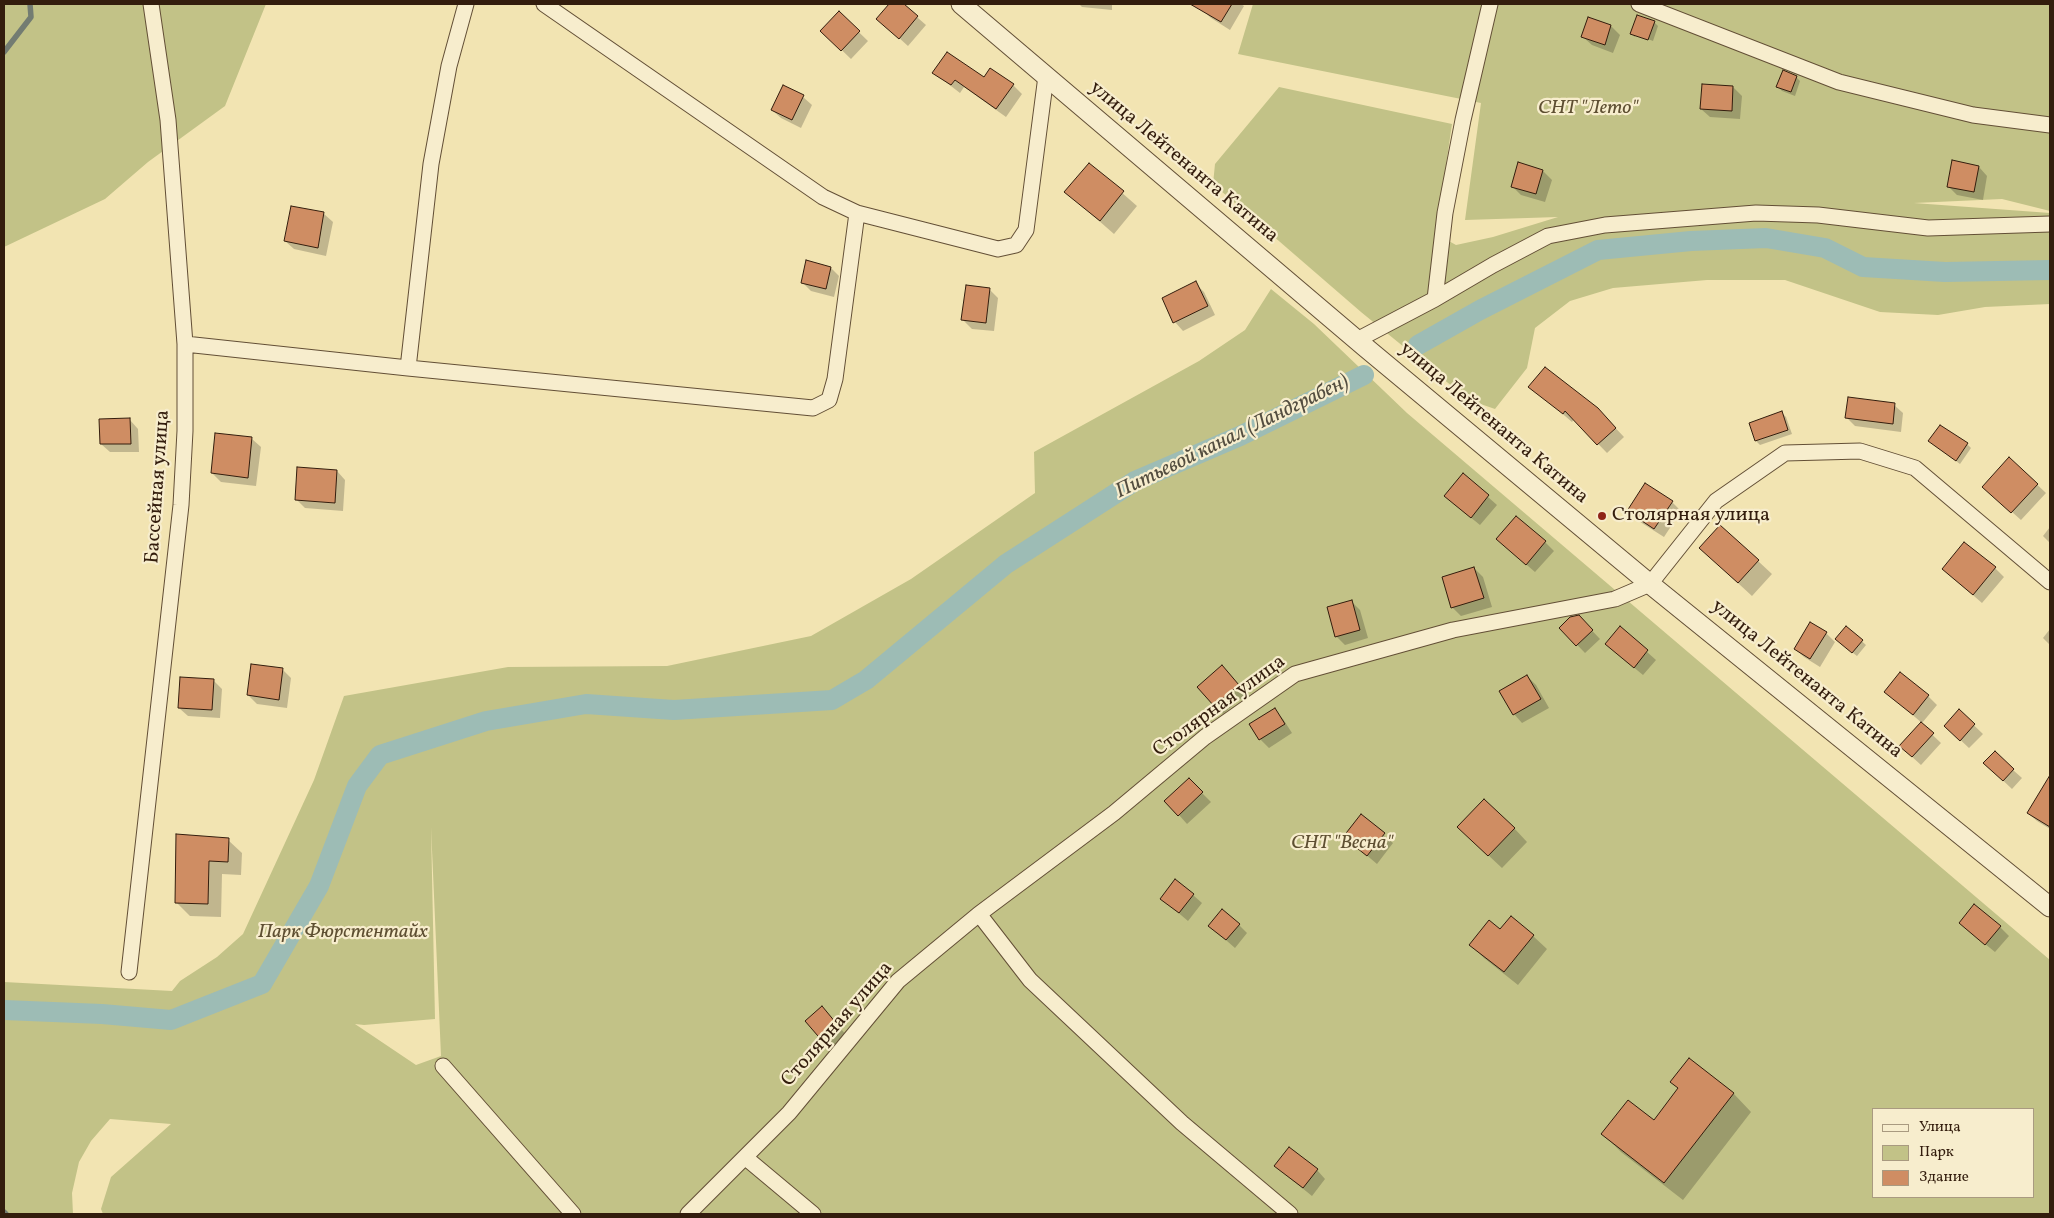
<!DOCTYPE html>
<html>
<head>
<meta charset="utf-8">
<style>
  body { margin:0 }
  #map { position:relative; width:2054px; height:1218px; overflow:hidden; background:#f2e4b2; font-family:Vollkorn,serif }
  canvas { display:block }
  .frame { position:absolute; inset:0; border:5px solid #331d0d; pointer-events:none }
  .legend { position:absolute; left:1872px; top:1108px; width:162px; height:90px; box-sizing:border-box; background:#f7edcd; border:1px solid #a99a80; margin:0; padding:6px 9px; list-style:none; font-size:15px; color:#331d0d }
  .legend li { display:flex; align-items:center; gap:10px; height:25px }
  .legend b { width:25px; border:1px solid #a99a80 }
</style>
</head>
<body>
<div id="map">
<canvas width="2054" height="1218"></canvas>
<div class="frame"></div>
<ul class="legend">
<li><b style="height:6px;background:#f7edcd"></b>Улица</li>
<li><b style="height:14px;background:#c2c287"></b>Парк</li>
<li><b style="height:14px;background:#cf8d63"></b>Здание</li>
</ul>
</div>
<script>
const ctx = document.querySelector('canvas').getContext('2d');
ctx.lineJoin = 'round';
function paint(path, color) {
  ctx.fillStyle = color;
  ctx.fill(path, 'evenodd');
}
function toPath(rows) {
  const path = new Path2D();
  for (const r of rows) {
    path.moveTo(r[0], r[1]);
    for (let i = 2; i < r.length; i += 2) path.lineTo(r[i], r[i + 1]);
  }
  return path;
}
function strokePath(path, color, width, dash) {
  ctx.strokeStyle = color;
  ctx.lineWidth = width;
  ctx.lineCap = dash ? 'butt' : 'round';
  ctx.setLineDash(dash || []);
  ctx.stroke(path);
}
function drawText(font, color, halo, rows, align = 'center') {
  ctx.font = font + ' Vollkorn,serif';
  ctx.lineWidth = 4.5;
  ctx.setLineDash([]);
  ctx.textBaseline = 'middle';
  ctx.strokeStyle = halo;
  ctx.fillStyle = color;
  for (const [text, x, y, turn = 0] of rows) {
    ctx.save();
    ctx.translate(x, y);
    ctx.rotate((+turn || 0) * Math.PI / 180);
    ctx.textAlign = isNaN(turn) ? turn : align;
    if (halo) ctx.strokeText(text, 0, 0);
    ctx.fillText(text, 0, 0);
    ctx.restore();
  }
}
paint(toPath([
  [4,4,266,4,225,106,148,162,105,199,4,247],
  [1253,4,2050,4,2050,211,2002,199,1914,203,2050,213,2050,304,1985,307,1938,315,1880,312,1785,280,1707,280,1613,288,1570,301,1535,328,1527,368,1495,409,1469,400,1361,312,1213,184,1215,164,1279,87,1452,124,1436,234,1456,245,1493,237,1558,217,1465,220,1481,103,1238,54],
  [1271,289,1314,324,1407,413,2050,960,2050,1214,103,1214,101,1209,111,1177,171,1124,110,1119,91,1141,79,1162,72,1193,73,1214,4,1214,4,982,172,991,180,981,217,957,243,934,314,780,344,696,508,667,667,666,811,636,911,579,1035,493,1034,452,1199,361,1245,330],
  [431,827,441,1056,416,1065,355,1024,364,1025,435,1019],
  [1873,1109,2033,1109,2033,1197,1873,1197]
]), '#c2c287');
paint(toPath([
  [891,4,902,4,926,25,908,46,878,19],
  [1079,4,1112,4,1112,10,1082,7],
  [1205,4,1241,4,1244,6,1230,30,1211,18,1202,10],
  [839,13,868,41,851,59,822,31],
  [1589,18,1611,26,1620,35,1613,53,1592,45,1583,37],
  [1654,22,1658,26,1653,41,1635,34,1635,37,1632,34],
  [934,73,984,79,1013,85,1022,94,1006,117,964,87,960,93],
  [1796,77,1800,81,1795,96,1782,91,1778,87],
  [1733,87,1742,96,1740,119,1710,117,1701,109],
  [803,97,812,105,801,128,781,118,772,110],
  [1089,164,1137,206,1114,234,1066,192],
  [1519,164,1543,171,1552,180,1545,202,1521,195,1512,186],
  [1979,167,1987,176,1983,200,1957,195,1948,186],
  [292,207,324,214,333,222,326,256,294,249,285,241],
  [831,268,839,276,834,297,811,291,802,282],
  [1195,283,1204,292,1215,315,1183,331,1175,322],
  [989,289,998,298,994,331,972,329,963,320],
  [1530,386,1606,418,1624,437,1607,453,1574,419,1572,422],
  [1894,405,1903,413,1901,432,1855,426,1847,418],
  [1782,413,1786,417,1792,434,1760,445,1756,441,1751,424],
  [130,420,138,429,139,452,110,452,101,444],
  [216,434,252,439,261,447,256,486,221,482,212,473],
  [1967,444,1971,448,1960,464,1934,445],
  [2010,459,2046,493,2021,520,1993,495],
  [337,471,345,480,343,511,305,508,296,499],
  [1463,475,1497,505,1480,525,1454,504],
  [1646,485,1672,502,1681,511,1664,537,1637,520,1628,511],
  [2050,527,2050,543,2043,536],
  [1545,542,1554,551,1535,572,1507,548],
  [1714,561,1758,561,1772,574,1752,596],
  [1474,568,1483,577,1492,607,1461,616,1452,607],
  [1995,568,2004,577,1982,603,1943,569],
  [1351,601,1360,610,1368,638,1345,645,1336,636],
  [1579,617,1600,639,1585,653,1561,628],
  [1811,624,1826,633,1835,642,1820,667,1804,657,1795,649],
  [1846,627,1866,645,1857,656,1840,643],
  [1620,628,1656,660,1643,675,1615,652],
  [2050,629,2050,645,2043,638],
  [282,669,291,678,287,708,257,704,248,695],
  [1230,676,1246,694,1223,714,1198,687],
  [1527,676,1536,685,1549,708,1522,723,1514,714],
  [213,680,222,689,220,718,188,716,179,708],
  [1928,696,1937,705,1922,723,1895,700],
  [1274,710,1283,719,1292,733,1269,748,1260,739],
  [1959,711,1983,734,1969,748,1954,734],
  [1921,724,1941,743,1921,765,1910,755],
  [2013,770,2022,778,2012,789,1994,772],
  [1189,780,1211,802,1187,824,1179,815],
  [2046,784,2050,787,2050,829,2037,821,2028,813],
  [1361,816,1393,843,1377,864,1345,837],
  [1514,828,1527,842,1502,868,1472,840],
  [178,835,228,840,242,853,241,875,222,874,221,917,190,916,176,902],
  [1193,895,1202,903,1188,921,1162,899],
  [1239,925,1247,933,1235,948,1219,934],
  [2000,927,2009,936,1995,952,1969,931],
  [1500,931,1533,936,1547,949,1518,985,1484,958,1471,945],
  [822,1008,849,1038,833,1051,807,1021],
  [1689,1059,1734,1094,1751,1112,1683,1200,1621,1152,1603,1134,1654,1122,1679,1089,1672,1082],
  [1275,1166,1317,1170,1325,1179,1312,1196]
]), '#0003');
strokePath(toPath([
  [4,52,31,17,30,4],
  [4,1212,6,1214]
]), '#737c72', 5.5);
strokePath(toPath([
  [1418,345,1480,310,1598,250,1691,241,1766,238,1825,248,1863,267,1945,272,2050,270],
  [4,1010,102,1014,171,1020,262,984,319,886,357,786,380,755,486,721,586,704,674,710,832,700,866,680,1006,564,1135,481,1240,436,1364,375]
]), '#9dbcb5', 20);
const building = toPath([
  [889,4,904,4,918,16,899,39,876,19,889,4],
  [1190,4,1232,4,1221,22,1190,4],
  [839,11,860,31,841,51,820,31,839,11],
  [1637,15,1655,21,1648,40,1630,34,1637,15],
  [1588,17,1611,25,1605,45,1581,37,1588,17],
  [947,52,984,77,990,68,1014,84,996,109,955,80,951,85,932,73,947,52],
  [1783,70,1797,76,1791,92,1776,87,1783,70],
  [1702,84,1733,86,1732,111,1700,109,1702,84],
  [783,85,804,95,792,120,771,110,783,85],
  [1952,160,1979,166,1974,192,1947,187,1952,160],
  [1518,162,1543,170,1536,194,1511,187,1518,162],
  [1089,163,1124,191,1100,221,1064,192,1089,163],
  [291,206,324,212,318,248,284,241,291,206],
  [806,260,831,267,826,289,801,283,806,260],
  [1196,281,1208,306,1173,323,1162,298,1196,281],
  [966,285,990,288,986,323,961,320,966,285],
  [1545,367,1598,408,1616,428,1597,445,1565,411,1563,414,1528,387,1545,367],
  [1848,397,1895,403,1893,424,1845,418,1848,397],
  [1782,411,1788,430,1755,441,1749,423,1782,411],
  [130,418,131,444,100,444,99,419,130,418],
  [1940,425,1968,443,1956,461,1928,441,1940,425],
  [215,433,252,437,248,478,211,473,215,433],
  [2009,457,2038,484,2011,513,1982,487,2009,457],
  [297,467,337,470,335,503,295,500,297,467],
  [1463,473,1489,495,1471,518,1444,496,1463,473],
  [1645,483,1673,501,1654,529,1627,511,1645,483],
  [1516,516,1546,541,1526,565,1496,539,1516,516],
  [1720,525,1759,560,1738,583,1699,548,1720,525],
  [1964,542,1996,567,1973,595,1942,569,1964,542],
  [1474,567,1484,598,1451,608,1442,577,1474,567],
  [1352,600,1360,630,1335,637,1327,607,1352,600],
  [1579,615,1593,630,1576,646,1559,628,1570,617,1579,615],
  [1810,622,1827,632,1810,659,1794,649,1810,622],
  [1620,626,1648,650,1634,668,1605,644,1620,626],
  [1846,626,1863,640,1852,653,1835,639,1846,626],
  [251,664,283,668,279,700,247,695,251,664],
  [1222,665,1239,685,1214,706,1197,687,1222,665],
  [1900,672,1929,695,1913,715,1884,692,1900,672],
  [1527,675,1541,699,1513,715,1499,691,1527,675],
  [180,677,214,679,212,710,178,708,180,677],
  [1275,708,1285,724,1259,740,1249,724,1275,708],
  [1959,709,1975,724,1960,741,1944,726,1959,709],
  [1921,722,1934,733,1912,757,1899,746,1921,722],
  [1995,751,2014,769,2003,781,1983,763,1995,751],
  [2050,775,2050,827,2027,813,2050,775],
  [1189,778,1203,792,1178,816,1164,801,1189,778],
  [1484,799,1515,828,1488,856,1457,827,1484,799],
  [1361,814,1385,833,1367,856,1343,837,1361,814],
  [176,834,229,838,228,862,209,861,208,904,175,903,176,834],
  [1175,879,1194,894,1179,913,1160,899,1175,879],
  [1974,904,2001,926,1985,945,1959,923,1974,904],
  [1222,909,1240,924,1226,940,1208,926,1222,909],
  [1511,916,1534,935,1504,972,1469,945,1489,920,1500,929,1511,916],
  [822,1006,841,1029,824,1043,805,1021,822,1006],
  [1689,1058,1734,1093,1664,1183,1601,1134,1628,1100,1654,1120,1678,1088,1670,1082,1689,1058],
  [1289,1147,1318,1169,1303,1188,1274,1166,1289,1147]
]);
paint(building, '#cf8d63');
strokePath(building, '#331d0d', 1);
const minor = toPath([
  [544,4,823,197,857,213,998,249,1016,245,1026,230,1046,76],
  [1639,4,1839,82,1973,115,2050,125],
  [1435,299,1493,265,1548,236,1605,225,1756,213,1818,215,1928,228,2050,224],
  [1357,340,1435,299,1445,213,1463,120,1490,4],
  [185,344,408,368,813,408,829,400,835,379,857,213],
  [408,368,431,164,449,66,466,4],
  [979,914,1030,980,1182,1123,1290,1214],
  [129,972,181,505,185,431,185,344,168,120,151,4],
  [443,1066,573,1214],
  [746,1158,813,1214],
  [688,1214,789,1113,898,981,979,914,1114,813,1205,737,1295,674,1453,630,1615,599,1650,584,1716,501,1785,453,1860,451,1915,468,2050,582]
]);
const tertiary = toPath([
  [961,4,1365,347,1650,584,2050,907]
]);
strokePath(minor, '#634f36', 17);
strokePath(tertiary, '#634f36', 21);
strokePath(minor, '#f7edcd', 15);
strokePath(tertiary, '#f7edcd', 19);
for (const [x, y, r, color] of [
  [1602,516,5,"#8f2418"]
]) {
  const dot = new Path2D();
  dot.arc(x, y, r, 0, 2 * Math.PI);
  ctx.fillStyle = color;
  ctx.fill(dot);
  strokePath(dot, '#f7edcd', 2);
}
drawText('italic 20px', '#5e4f32', '#f7edcd', [
  ["СНТ \"Лето\"",1588,109],
  ["СНТ \"Весна\"",1342,844],
  ["Парк Фюрстентайх",343,933]
]);
drawText('20px', '#331d0d', '#f7edcd', [
  ["улица Лейтенанта Катина",1183,163,40],
  ["улица Лейтенанта Катина",1493,424,40],
  ["Бассейная улица",159,487,-86],
  ["улица Лейтенанта Катина",1806,680,39],
  ["Столярная улица",1220,707,-36],
  ["Столярная улица",838,1025,-49]
]);
drawText('20px', '#331d0d', '#f7edcd', [
  ["Столярная улица",1612,516]
], 'left');
drawText('italic 21px', '#534d3f', '#f7edcd', [
  ["Питьевой канал (Ландграбен)",1233,438,-26]
]);
</script>
</body>
</html>
